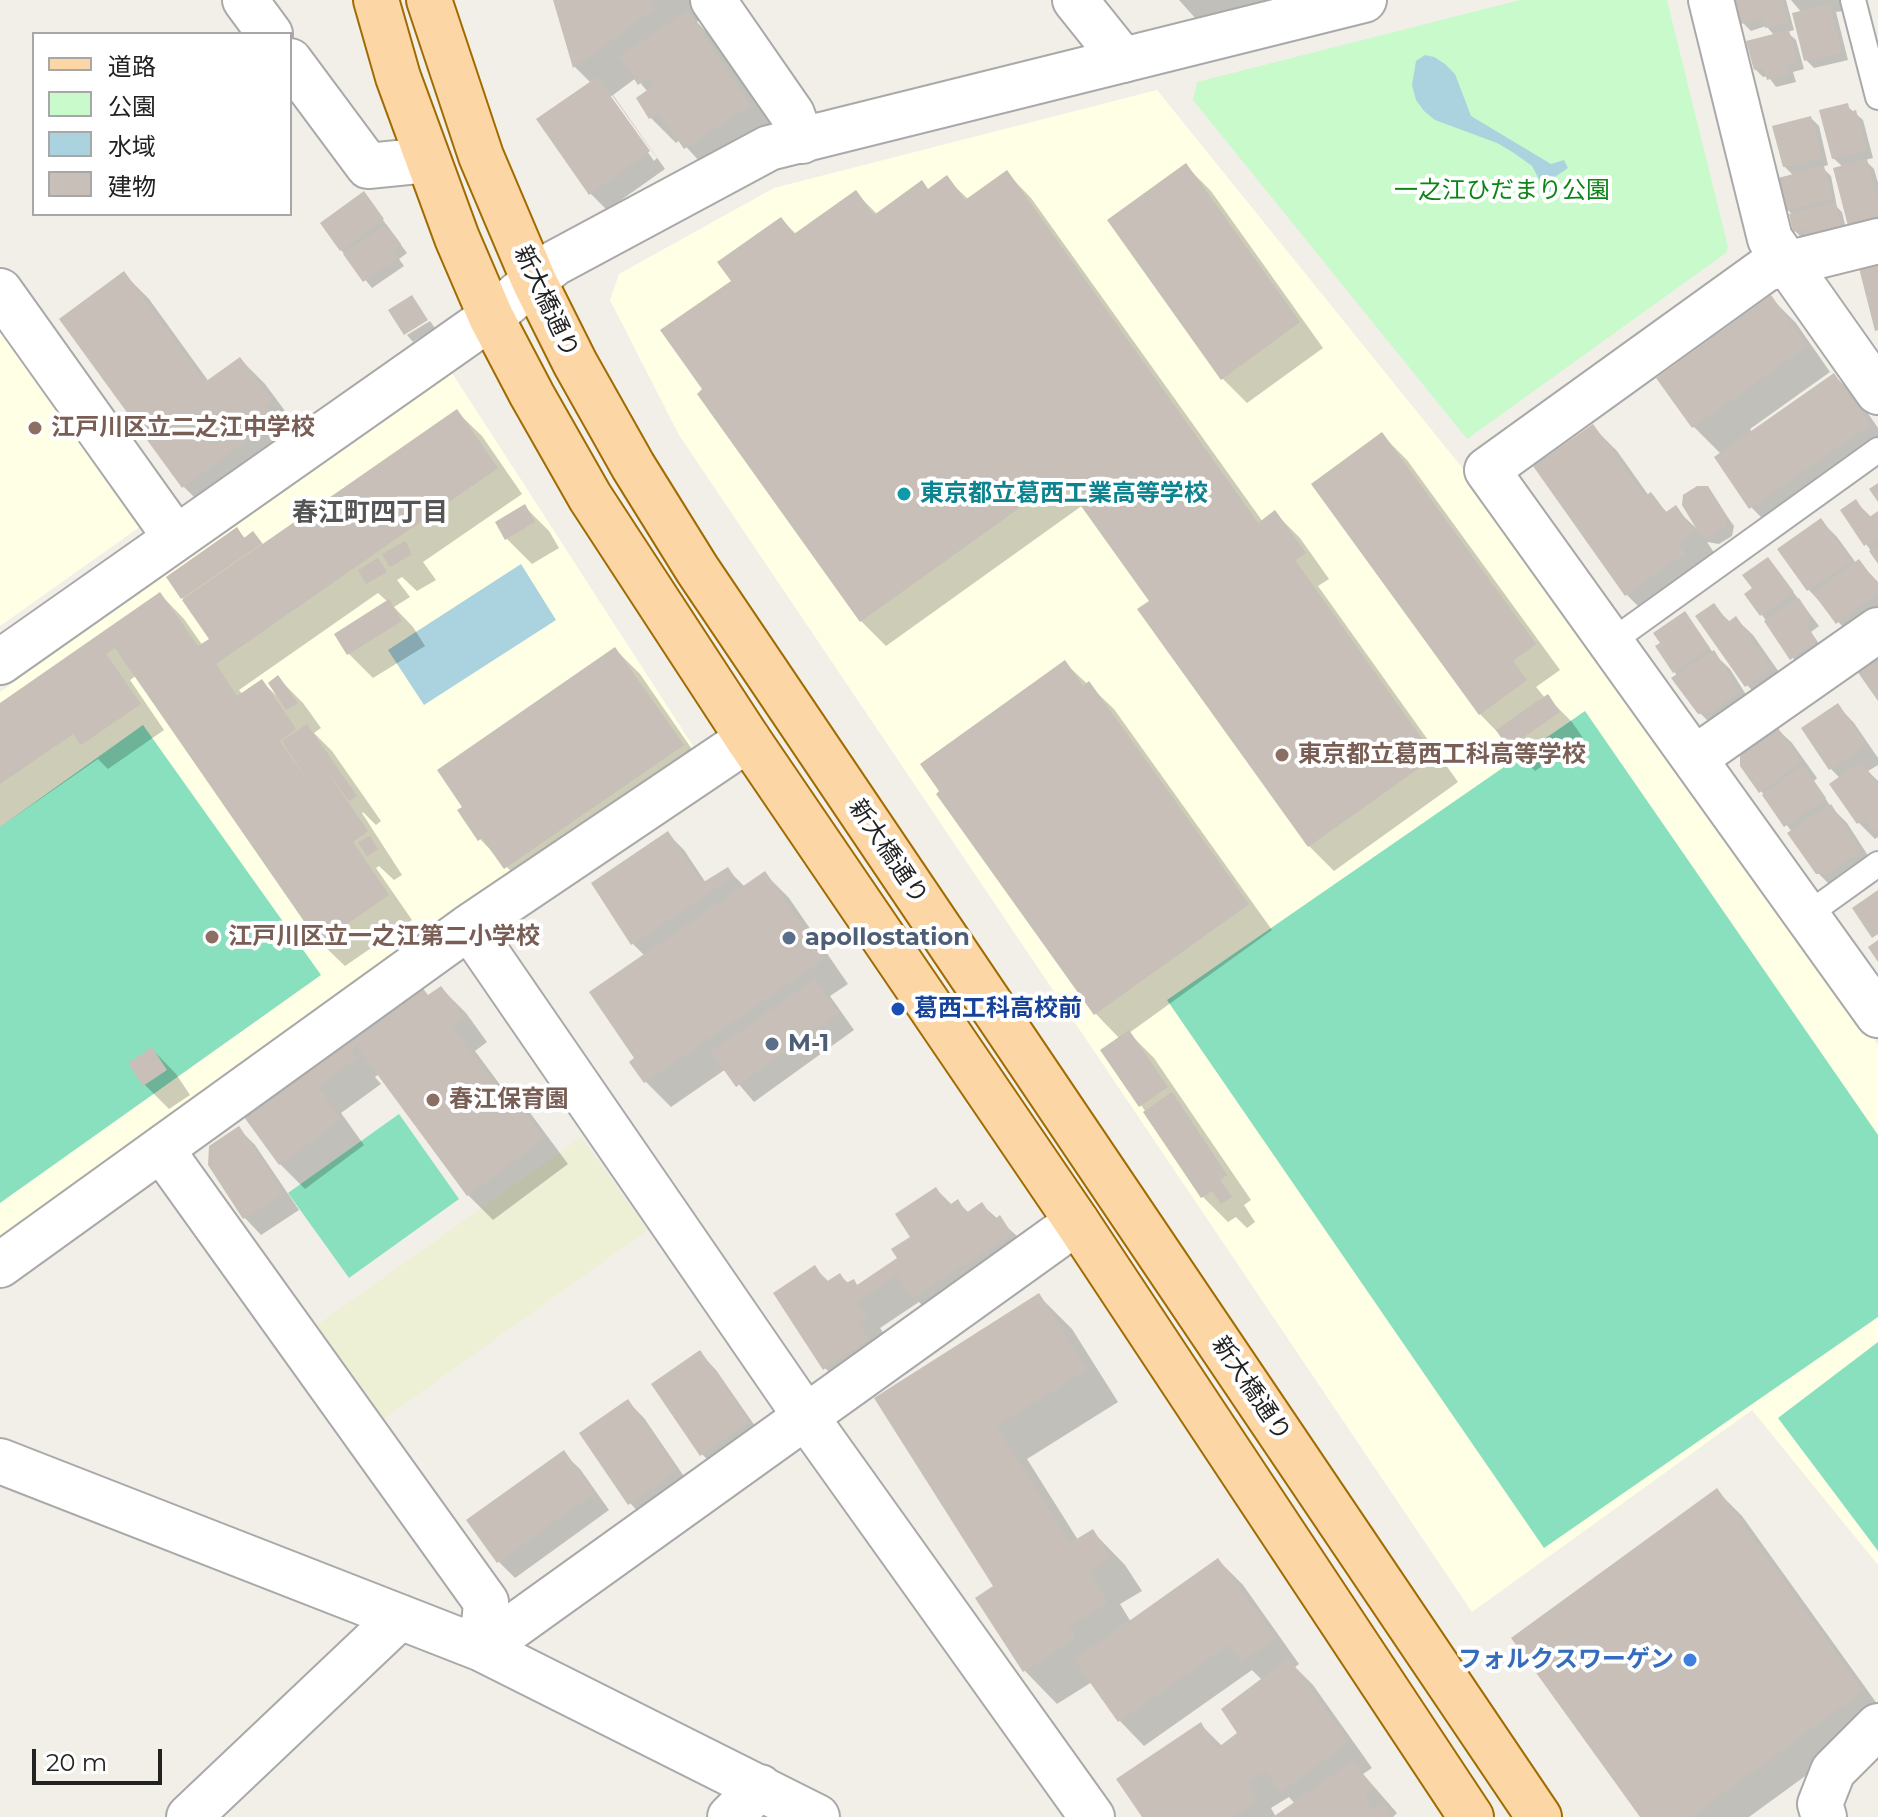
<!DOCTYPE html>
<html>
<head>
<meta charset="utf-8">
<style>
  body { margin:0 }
  #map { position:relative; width:1878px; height:1817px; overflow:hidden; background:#f2efe9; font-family:Montserrat,"Noto Sans JP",sans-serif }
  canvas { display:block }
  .legend { position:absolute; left:32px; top:32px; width:260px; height:184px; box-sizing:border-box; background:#fff; border:2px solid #a7a7a7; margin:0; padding:10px 14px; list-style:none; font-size:24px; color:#222 }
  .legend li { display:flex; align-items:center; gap:16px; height:40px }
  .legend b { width:40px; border:2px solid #a7a7a7 }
  .scale { position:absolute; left:32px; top:1749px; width:130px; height:36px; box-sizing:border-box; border:4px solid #222; border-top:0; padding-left:10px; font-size:24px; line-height:28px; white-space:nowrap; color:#222; -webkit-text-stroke:6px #fff; paint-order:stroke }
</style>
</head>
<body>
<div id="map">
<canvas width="1878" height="1817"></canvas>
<ul class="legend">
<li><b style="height:10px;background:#fcd6a4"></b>道路</li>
<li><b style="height:22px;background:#c8facc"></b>公園</li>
<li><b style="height:22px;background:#aad3df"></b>水域</li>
<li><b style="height:22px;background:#c7bfb8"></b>建物</li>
</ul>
<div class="scale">20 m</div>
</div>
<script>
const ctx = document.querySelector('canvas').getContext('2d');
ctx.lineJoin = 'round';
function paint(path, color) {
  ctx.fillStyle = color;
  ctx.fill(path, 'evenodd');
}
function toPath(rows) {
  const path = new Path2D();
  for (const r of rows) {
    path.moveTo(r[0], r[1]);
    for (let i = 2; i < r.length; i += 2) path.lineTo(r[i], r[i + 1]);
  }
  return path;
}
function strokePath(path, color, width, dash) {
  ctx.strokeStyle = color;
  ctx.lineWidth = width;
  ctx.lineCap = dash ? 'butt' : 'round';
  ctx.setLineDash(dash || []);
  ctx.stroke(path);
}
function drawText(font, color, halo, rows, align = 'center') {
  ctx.font = font + ' Montserrat,"Noto Sans JP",sans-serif';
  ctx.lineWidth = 8;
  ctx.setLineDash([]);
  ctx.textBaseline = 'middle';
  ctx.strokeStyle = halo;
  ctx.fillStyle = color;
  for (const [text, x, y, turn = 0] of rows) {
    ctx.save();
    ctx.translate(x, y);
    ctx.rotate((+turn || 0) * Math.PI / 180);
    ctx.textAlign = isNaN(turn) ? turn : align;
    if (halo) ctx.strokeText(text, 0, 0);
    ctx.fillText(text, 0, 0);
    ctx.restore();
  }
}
paint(toPath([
  [1157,90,1460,465,1878,1045,1878,1565,1752,1410,1472,1612,679,435,610,300,619,274,774,188],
  [0,330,141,526,0,626],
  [452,373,693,746,0,1241,0,692]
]), '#ffffe5');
paint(toPath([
  [581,1137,648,1230,381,1421,314,1327]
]), '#eef0d5');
paint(toPath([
  [1520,0,1667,0,1728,247,1726,253,1467,439,1193,100,1197,82]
]), '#c8facc');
paint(toPath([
  [1585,711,1878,1135,1878,1317,1544,1548,1167,1000],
  [143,725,321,975,0,1203,0,827],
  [399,1114,459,1199,349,1278,288,1193],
  [1878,1342,1878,1551,1778,1418]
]), '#88e0be');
paint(toPath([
  [1425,55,1434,57,1445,64,1455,74,1471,116,1551,164,1564,160,1568,168,1552,179,1558,191,1549,198,1532,166,1514,153,1497,143,1435,120,1424,111,1416,100,1412,85,1416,61],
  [521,564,556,620,424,705,388,650]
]), '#aad3df');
paint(toPath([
  [555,0,689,0,701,19,697,22,712,38,774,130,710,173,680,140,676,143,651,118,638,99,648,92,636,78,613,95,665,169,607,210,590,193,591,83,575,67],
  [612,95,657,158,654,161,610,98],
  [1179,0,1282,0,1205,29],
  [1737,0,1786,0,1794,30,1787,32,1796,40,1804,69,1793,72,1796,82,1776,87,1768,76,1763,77,1755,69,1775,36,1766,26,1751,31,1743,23],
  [1791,0,1840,0,1843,11,1836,12,1848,60,1814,68,1806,60,1802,13],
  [1847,106,1863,120,1873,158,1865,160,1874,169,1878,183,1878,228,1843,167,1833,158],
  [1811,118,1819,126,1828,165,1822,167,1831,176,1837,207,1842,212,1848,237,1803,239,1795,231,1793,215,1788,210,1794,176,1784,166],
  [1186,166,1211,191,1323,348,1247,403,1222,378],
  [1007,173,1031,198,1263,522,1275,513,1300,538,1329,579,1318,586,1458,782,1334,871,1309,846,1151,601,1083,505,886,646,861,621,700,394,704,389,734,281,781,219,797,235,856,193,877,214,929,190,946,178,969,200],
  [364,194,407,253,399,259,404,266,372,288,341,250],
  [124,274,149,299,209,382,240,359,265,384,297,427,208,511,183,486],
  [1771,298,1796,323,1830,372,1750,429,1752,432,1834,375,1859,400,1878,428,1878,461,1776,532,1751,507,1721,454,1694,427,1659,379],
  [430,321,435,328,413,342,407,335],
  [457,412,482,436,522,494,423,562,436,580,417,591,402,577,397,580,410,597,394,607,413,627,425,646,373,678,348,653,388,602,378,593,239,690,243,695,262,682,277,696,278,678,303,703,321,728,314,733,332,751,381,821,376,825,363,812,362,813,402,875,394,880,379,866,376,868,412,920,345,966,320,942,137,675,130,680,164,730,108,769,98,759,0,827,0,705,160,594,184,619,203,646,212,639,168,578,237,530,246,539,253,534,264,545],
  [1592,426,1617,451,1649,496,1668,513,1675,508,1697,529,1707,488,1734,526,1732,536,1719,544,1707,542,1717,557,1652,620,1627,595,1536,467],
  [1382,435,1407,460,1560,670,1536,687,1545,698,1547,697,1572,722,1583,738,1535,771,1480,714,1314,484],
  [1856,502,1872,518,1878,514,1878,561,1843,511],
  [524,506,549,531,559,548,532,564,507,539],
  [1821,521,1837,537,1856,563,1859,562,1878,582,1878,621,1854,639,1809,590,1780,550],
  [1768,559,1819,626,1811,632,1823,650,1799,666,1762,615],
  [1713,606,1730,622,1736,619,1753,635,1788,685,1763,702,1747,685],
  [1685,614,1714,654,1730,669,1755,709,1717,730,1700,713,1674,671],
  [615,649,640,674,707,771,531,892,480,839],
  [1065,663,1114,709,1272,930,1129,1033,1154,1058,1251,1200,1244,1205,1255,1222,1247,1228,1236,1217,1228,1222,1203,1197,1141,1105,1120,1039,1096,1014,938,794],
  [1838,706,1854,723,1878,758,1878,765,1868,771,1878,781,1878,837,1875,839,1859,823,1840,778,1831,769],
  [1775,727,1792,743,1817,778,1814,781,1831,807,1847,823,1876,868,1835,890,1818,873,1792,832,1761,791],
  [668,834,684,850,706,883,727,869,745,887,764,873,789,898,848,984,830,996,854,1030,754,1102,726,1069,671,1107,646,1082,632,1062,637,1058,645,956,633,944],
  [441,988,466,1013,487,1042,475,1051,501,1086,528,1110,568,1164,493,1220,468,1195,379,1074,375,1077,381,1084,341,1113,364,1145,305,1189,280,1164,247,1118],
  [152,1049,176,1074,190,1095,169,1109,144,1084],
  [239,1129,255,1145,299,1210,261,1235,245,1218,210,1164],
  [936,1189,952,1205,958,1202,969,1213,982,1205,1025,1243,939,1322,919,1302,880,1328,891,1344,850,1393,825,1368,815,1268,829,1282,840,1275,849,1284,854,1281,858,1286,900,1259],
  [1039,1296,1072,1329,1118,1402,1027,1459,1078,1540,1093,1532,1125,1565,1142,1591,1120,1604,1131,1622,1218,1560,1243,1585,1299,1664,1295,1667,1313,1685,1372,1768,1363,1774,1397,1813,1393,1817,1277,1817,1295,1804,1289,1797,1271,1808,1276,1817,1145,1817,1201,1725,1222,1746,1239,1733,1262,1680,1252,1670,1144,1746,1120,1721,1092,1682,1057,1704,1025,1671,978,1599,996,1587,877,1398],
  [700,1353,716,1370,764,1439,718,1471,702,1454],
  [628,1402,644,1418,692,1488,646,1520,630,1503],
  [563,1453,580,1469,609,1510,515,1578,498,1561],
  [1717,1491,1742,1516,1878,1705,1878,1723,1749,1817,1643,1817]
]), '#0003');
paint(toPath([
  [553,0,650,0,654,9,573,68],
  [1735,0,1782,0,1788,23,1765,28,1763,18,1741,24],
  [1829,4,1841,52,1804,61,1792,13],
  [688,10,750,105,684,149,659,113,649,119,636,98,653,86,648,78,638,85,619,56],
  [1789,30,1797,62,1787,64,1789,74,1767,80,1763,68,1754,70,1746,41],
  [597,77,650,151,589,195,536,119],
  [1848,103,1850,112,1856,110,1866,150,1832,159,1819,110],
  [1811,116,1822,158,1783,167,1772,126],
  [1867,159,1878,201,1878,211,1874,220,1848,226,1833,168],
  [1186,163,1300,322,1221,380,1107,220],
  [1824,166,1832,199,1786,211,1778,178],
  [1007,170,1258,523,1275,510,1306,553,1295,560,1435,757,1308,847,1137,609,1149,601,1061,478,860,622,697,394,702,389,660,330,731,281,717,262,781,217,794,234,856,190,874,215,922,180,928,189,947,175,965,200],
  [364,191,384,219,340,251,320,223],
  [1835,202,1842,230,1806,239,1804,229,1793,232,1789,214],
  [386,224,401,244,393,251,398,258,363,282,343,254],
  [1878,263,1878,330,1875,331,1859,268],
  [124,271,205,382,240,357,273,401,265,407,274,420,182,488,59,319],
  [412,295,428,320,404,335,388,310],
  [1771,295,1807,346,1692,428,1656,378],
  [1834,373,1870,425,1749,509,1714,457],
  [457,409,498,468,216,664,237,696,262,679,296,729,280,741,309,782,282,741,307,724,357,796,349,801,325,769,368,831,353,842,389,895,319,943,115,648,106,654,141,704,81,745,73,734,0,784,0,703,160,592,198,646,209,639,182,600],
  [1593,424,1645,496,1651,492,1666,512,1676,505,1694,531,1677,542,1685,553,1625,596,1533,466],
  [1382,432,1536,644,1513,661,1527,680,1479,715,1311,484],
  [1878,483,1878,502,1869,489],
  [1697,486,1708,486,1727,516,1724,528,1710,537,1700,535,1682,505,1683,495],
  [1856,499,1868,518,1878,511,1878,537,1864,546,1840,510],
  [525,504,535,522,505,540,495,522],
  [1821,518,1851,561,1807,591,1777,549],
  [237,527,244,538,253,531,262,543,181,599,166,577],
  [405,541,412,554,390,567,382,554],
  [1878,545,1878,564,1869,551],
  [1768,557,1794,592,1760,616,1744,594,1752,588,1742,575],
  [378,558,387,572,366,584,358,570],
  [1859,559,1878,585,1878,592,1836,624,1813,593],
  [1799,598,1812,618,1805,623,1817,641,1790,660,1764,621],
  [389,599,402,621,347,655,334,634],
  [1714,603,1728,622,1736,616,1772,668,1745,687,1695,616],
  [1685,611,1710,648,1673,673,1655,646,1660,643,1653,633],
  [615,647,684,745,504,869,482,838,478,841,457,810,462,807,437,770],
  [1714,650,1740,692,1709,713,1698,714,1671,678],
  [1878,656,1878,701,1857,671],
  [1065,660,1083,686,1089,681,1249,904,1094,1015,936,794,939,791,920,764],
  [278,675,298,703,286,710,268,683],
  [1548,694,1560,712,1508,748,1496,730],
  [1838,703,1866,745,1829,770,1801,728],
  [1775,724,1802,761,1759,793,1740,766,1740,750],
  [1861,761,1878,785,1878,828,1873,832,1864,819,1857,824,1829,784],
  [1803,765,1826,798,1784,827,1762,795],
  [1831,804,1861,851,1826,874,1816,874,1787,833],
  [668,831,702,883,728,867,734,876,631,945,591,883],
  [370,836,378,849,367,856,358,842],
  [765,871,825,958,644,1083,629,1062,634,1058,589,992],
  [1878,890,1878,934,1872,938,1852,908],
  [1878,940,1878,962,1868,947],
  [815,979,839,1013,736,1087,711,1052],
  [421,986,428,995,441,986,464,1016,452,1026,497,1087,503,1082,544,1138,467,1196,357,1047,351,1051,357,1058,318,1087,341,1119,279,1165,244,1117],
  [1129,1030,1168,1087,1139,1107,1100,1050],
  [152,1047,167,1070,143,1086,128,1063],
  [1172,1092,1227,1175,1220,1180,1232,1197,1221,1204,1212,1191,1201,1198,1143,1112],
  [239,1126,284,1193,243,1219,208,1165,209,1146],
  [936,1187,948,1206,958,1199,966,1213,982,1202,994,1220,1000,1215,1012,1234,912,1299,897,1275,857,1302,868,1318,858,1324,869,1339,823,1370,773,1293,815,1265,826,1282,840,1273,846,1283,854,1279,857,1285,897,1258,891,1249,910,1237,895,1214],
  [1039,1293,1087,1369,996,1426,1070,1543,1093,1529,1111,1558,1089,1571,1108,1602,1069,1627,1076,1638,1023,1672,975,1598,993,1586,874,1398],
  [700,1350,749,1421,700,1456,651,1384],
  [628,1399,677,1470,628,1505,579,1433],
  [564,1450,594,1493,497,1563,466,1520],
  [1717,1488,1863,1691,1690,1817,1640,1817,1511,1638],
  [1218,1558,1276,1638,1241,1662,1229,1644,1118,1722,1074,1660],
  [1289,1658,1348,1742,1281,1792,1266,1771,1247,1783,1257,1801,1232,1817,1142,1817,1116,1779,1201,1722,1216,1749,1237,1733,1221,1709],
  [1353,1761,1373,1787,1364,1796,1372,1810,1383,1804,1392,1817,1273,1817]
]), '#c7bfb8');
const service = toPath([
  [1853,0,1878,97],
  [1611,642,1878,450],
  [1807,915,1878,864]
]);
const minor = toPath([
  [245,0,270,34],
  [713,0,792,114,802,141],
  [1075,0,1123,60,1364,0],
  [1711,0,1770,239,1878,392],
  [290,61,368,166,428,160],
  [1878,241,1766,269,1487,470,1878,1015],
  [0,291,176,538],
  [0,662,491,317],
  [1695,758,1878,630],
  [469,927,806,1417,1092,1817],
  [161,1149,486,1602,482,1649],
  [0,1265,469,927,748,739],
  [0,1461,482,1649,817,1817],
  [482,1649,1077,1222],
  [189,1817,400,1617],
  [730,1817,760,1787],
  [1824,1817,1820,1804,1833,1771,1878,1726]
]);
const tertiary = toPath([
  [491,317,555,263,769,148,1123,60]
]);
const primary = toPath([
  [376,0,398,77,457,238,491,317,532,395,590,497,748,739,1077,1222,1471,1817],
  [429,0,481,156,534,281,575,363,633,466,697,569,1539,1817]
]);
strokePath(service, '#a9a9a9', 28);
strokePath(minor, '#a9a9a9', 48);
strokePath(tertiary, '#a9a9a9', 48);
strokePath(primary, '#a06b00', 48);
strokePath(service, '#fff', 24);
strokePath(minor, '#fff', 44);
strokePath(tertiary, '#fff', 44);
strokePath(primary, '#fcd6a4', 44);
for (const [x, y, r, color] of [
  [35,428,8,"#8d6e63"],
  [904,494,8,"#0f9aa8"],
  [1282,755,8,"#8d6e63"],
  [212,937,8,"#8d6e63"],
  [789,938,8,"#5c6f8a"],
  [898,1009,8,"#1a4fb4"],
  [772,1044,8,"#5c6f8a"],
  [433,1100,8,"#8d6e63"],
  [1690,1660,8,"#3f7fe0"]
]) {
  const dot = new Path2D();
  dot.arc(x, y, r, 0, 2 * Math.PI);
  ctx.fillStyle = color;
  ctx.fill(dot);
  strokePath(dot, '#fff', 3);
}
drawText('24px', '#0c8416', '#fff', [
  ["一之江ひだまり公園",1502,191]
]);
drawText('24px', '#222', '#fff', [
  ["新大橋通り",546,302,65],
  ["新大橋通り",888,852,56],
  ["新大橋通り",1251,1389,56]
]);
drawText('bold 24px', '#785e54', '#fff', [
  ["江戸川区立二之江中学校",51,428],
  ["東京都立葛西工科高等学校",1298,755],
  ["江戸川区立一之江第二小学校",228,937],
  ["春江保育園",449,1100]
], 'left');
drawText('bold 24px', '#0d838f', '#fff', [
  ["東京都立葛西工業高等学校",920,494]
], 'left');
drawText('bold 24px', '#4e5e75', '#fff', [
  ["apollostation",805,938],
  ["M-1",788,1044]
], 'left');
drawText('bold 24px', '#164399', '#fff', [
  ["葛西工科高校前",914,1009]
], 'left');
drawText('bold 24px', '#366cbe', '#fff', [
  ["フォルクスワーゲン",1674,1660]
], 'right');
drawText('bold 26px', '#555', '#fff', [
  ["春江町四丁目",370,513]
]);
</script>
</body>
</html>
